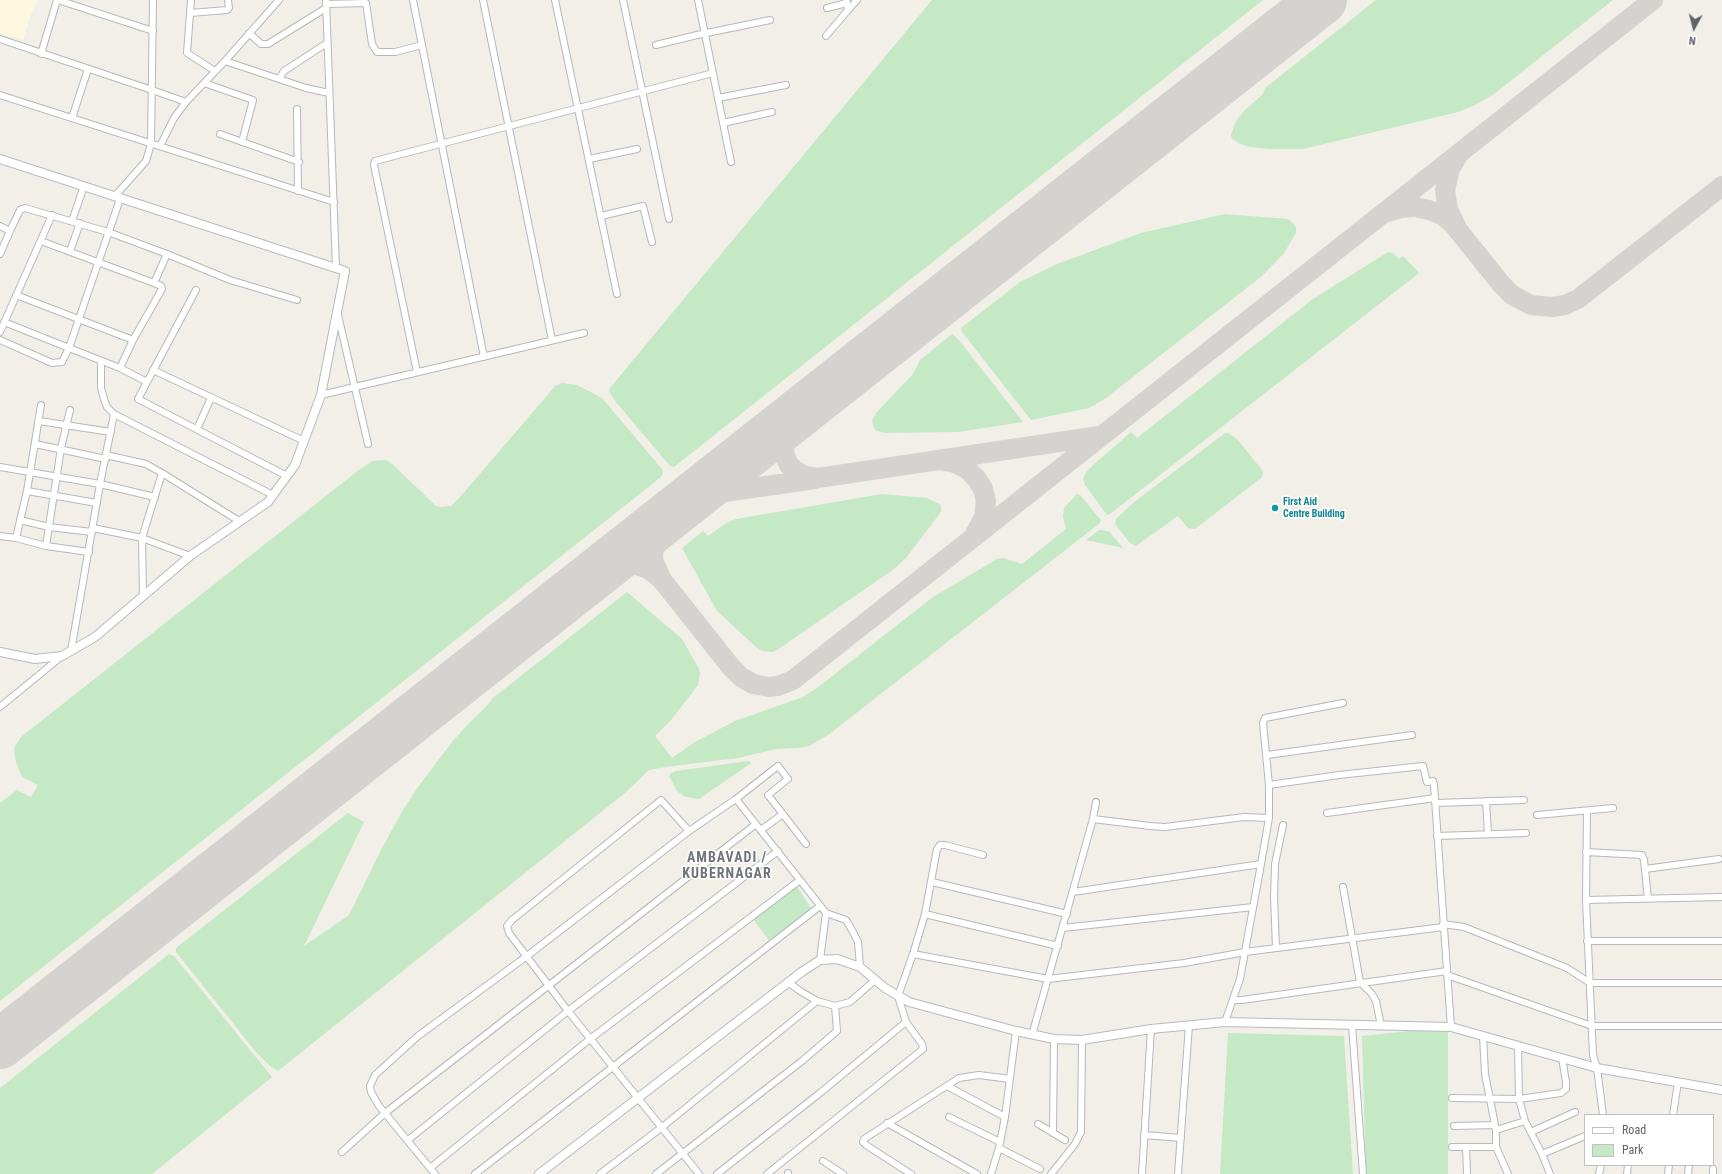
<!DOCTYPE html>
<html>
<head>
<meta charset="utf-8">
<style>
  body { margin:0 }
  #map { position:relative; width:1722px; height:1174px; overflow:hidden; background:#f1efe8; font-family:"Roboto Condensed",sans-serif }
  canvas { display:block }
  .legend { position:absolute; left:1584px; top:1114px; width:130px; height:52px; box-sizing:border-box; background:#fff; border:1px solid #bfc1c3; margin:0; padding:5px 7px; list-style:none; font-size:12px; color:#5f6368 }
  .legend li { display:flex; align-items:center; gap:8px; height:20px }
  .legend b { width:20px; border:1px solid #bfc1c3 }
  .north { position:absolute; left:1674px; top:8px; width:40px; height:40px; -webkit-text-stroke:3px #fff; paint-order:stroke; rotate:187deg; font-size:11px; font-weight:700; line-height:16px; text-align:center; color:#5f6368 }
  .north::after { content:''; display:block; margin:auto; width:14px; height:18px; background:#5f6368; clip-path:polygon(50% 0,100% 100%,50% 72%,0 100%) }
</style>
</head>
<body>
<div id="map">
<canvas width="1722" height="1174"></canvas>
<ul class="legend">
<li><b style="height:5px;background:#fff"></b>Road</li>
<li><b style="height:11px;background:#c5e8c5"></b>Park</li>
</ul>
<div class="north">N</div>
</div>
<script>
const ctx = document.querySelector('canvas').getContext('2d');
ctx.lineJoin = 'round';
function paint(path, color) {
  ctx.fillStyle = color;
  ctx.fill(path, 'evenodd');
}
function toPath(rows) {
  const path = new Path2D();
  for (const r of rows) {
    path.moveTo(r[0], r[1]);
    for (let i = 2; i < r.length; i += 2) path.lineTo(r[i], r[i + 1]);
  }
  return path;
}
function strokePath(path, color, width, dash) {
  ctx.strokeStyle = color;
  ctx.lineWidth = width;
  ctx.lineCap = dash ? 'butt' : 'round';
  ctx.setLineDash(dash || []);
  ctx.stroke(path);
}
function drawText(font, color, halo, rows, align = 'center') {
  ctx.font = font + ' "Roboto Condensed",sans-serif';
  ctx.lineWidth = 3;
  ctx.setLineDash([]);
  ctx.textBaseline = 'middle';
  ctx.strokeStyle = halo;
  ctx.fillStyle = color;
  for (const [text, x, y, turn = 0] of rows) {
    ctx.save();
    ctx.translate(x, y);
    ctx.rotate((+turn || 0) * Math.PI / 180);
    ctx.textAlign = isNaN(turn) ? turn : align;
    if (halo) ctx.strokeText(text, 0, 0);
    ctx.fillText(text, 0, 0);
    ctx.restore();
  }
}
paint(toPath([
  [0,0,38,0,31,14,23,40,0,33]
]), '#fef7e0');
paint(toPath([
  [932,0,1263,0,674,467,670,466,615,401,609,391,610,388],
  [1376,0,1613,0,1494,94,1475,105,1458,112,1303,149,1269,149,1250,147,1240,144,1232,139,1231,135,1236,121,1244,111,1263,94,1265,88],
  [1225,214,1288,219,1294,224,1296,228,1296,233,1284,253,1262,276,1106,398,1089,408,1031,420,962,332,961,328,1020,282,1057,264,1141,233],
  [1388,252,1393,253,1399,259,1403,256,1419,273,1110,514,1107,515,1085,485,1083,479,1086,472,1092,466,1131,432,1137,438,1313,299],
  [952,334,959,340,1023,422,958,432,885,433,875,430,872,421,876,413,913,374,920,360],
  [562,383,577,385,602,398,662,469,663,473,661,477,0,1001,0,803,17,790,31,797,38,785,22,777,16,762,14,751,15,746,21,737,360,469,373,461,386,460,390,462,436,506,441,507,451,506,460,497,551,391,555,386],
  [1225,433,1228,433,1237,439,1262,470,1263,473,1261,478,1195,529,1188,528,1178,516,1136,546,1130,543,1115,524,1116,519,1133,503],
  [882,494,927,498,941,505,941,512,906,558,894,569,777,650,772,652,762,651,756,647,717,611,682,548,703,531,708,536,726,523,736,519],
  [1077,494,1080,495,1101,520,1100,523,828,735,809,746,797,748,776,749,738,758,665,767,649,770,626,792,278,1071,270,1066,256,1052,176,952,176,948,348,813,364,822,304,946,349,915,382,848,403,810,418,787,452,742,471,721,488,705,493,698,627,592,682,639,699,669,700,674,698,685,671,720,655,736,672,758,695,742,735,721,803,697,817,688,933,597,997,559,1003,558,1022,564,1066,529,1063,517,1064,508],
  [1099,530,1109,531,1123,548,1086,540],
  [748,761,751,762,750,764,699,799,685,797,677,791,669,776,671,773,676,771],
  [797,887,812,909,769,940,752,918],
  [169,954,174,956,272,1077,152,1174,0,1174,0,1088],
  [1448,1027,1448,1174,1366,1174,1362,1036],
  [1228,1033,1344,1036,1353,1174,1220,1174]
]), '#c5e8c5');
strokePath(toPath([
  [1388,212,1401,208,1415,207,1429,210,1442,215,1453,224,1502,285,1512,295,1531,305,1552,307,1565,305,1578,299,1722,186],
  [1456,226,1448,210,1445,190,1450,169,1457,157],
  [795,415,783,436,783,445,785,456,789,465,796,471,805,476,818,478,1099,436],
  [944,461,955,463,967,469,977,479,983,489,986,501,984,517,975,534],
  [689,499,704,495,815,479],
  [662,580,653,560,654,542,660,530,676,510],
  [583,583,605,569,620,564,636,565,649,569,662,580,731,667,741,677,753,684,769,687,778,686,793,680,1653,0]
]), '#d4d3d0', 20);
strokePath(toPath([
  [0,1044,1322,0]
]), '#d4d3d0', 50);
const street = toPath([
  [58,0,153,31],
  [191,0,187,53,215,71],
  [279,0,225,61,306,88,329,93],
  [326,0,336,268],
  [413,0,484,357],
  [483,0,552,340],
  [555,0,617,294],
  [623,0,669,219],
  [698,0,731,162],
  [326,4,366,3,372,44,377,52,395,52,422,45],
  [827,8,847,3],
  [848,10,857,0],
  [190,13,227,10,229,8,228,0],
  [249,33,261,44,268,44,326,8],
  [826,36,848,10,846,0],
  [0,39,152,90,186,102],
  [656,45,697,35,770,20],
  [41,54,57,0],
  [279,79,284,71,327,43],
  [204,83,253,100,242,142],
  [0,95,334,202],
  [718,98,786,85],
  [297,109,298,191],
  [72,118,88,69],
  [723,123,772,112],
  [220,134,299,162],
  [160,146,174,118,186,102,225,61],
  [589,159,637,149],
  [115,196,146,161,151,144,153,0],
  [120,199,69,348,120,368],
  [601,216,643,206,652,242],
  [72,221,84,186],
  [0,226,10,231,0,254],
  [10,231,20,210,25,208,108,232,167,254,154,283,161,286,162,289,133,340,120,368,147,382],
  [41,241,154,283],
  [70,251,80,223],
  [167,254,230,280,297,300],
  [196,290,138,399,287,476],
  [16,295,133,340],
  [338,315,368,444],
  [0,332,52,215],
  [0,340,52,363,62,362,69,348,4,322],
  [101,361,101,388,104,399,107,407,114,414],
  [153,370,304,441],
  [417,372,374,165,375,161,713,73],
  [321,395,584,333],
  [39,421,111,432],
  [197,429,211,398],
  [35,444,106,459],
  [106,455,146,464,162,473],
  [0,467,100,484,155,497],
  [27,491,97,503],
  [20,520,49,527,92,532],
  [93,528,142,538,162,473,239,521],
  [0,536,16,538,46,546,89,552],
  [16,538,27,491,41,405],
  [46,546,61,448,70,410],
  [143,595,142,538,190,556],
  [71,651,100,484,114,414,273,495],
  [1343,703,1265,718,1263,723,1269,785,1339,775,1423,766,1427,782,1433,781,1434,785,1451,1027],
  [0,707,62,656],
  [1267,755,1412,735],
  [736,799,778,766,788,779,768,795,806,844],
  [1486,801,1488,834],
  [1436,803,1524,800],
  [1587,811,1586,900,1593,1055,1597,1068,1603,1115],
  [1327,813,1435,798],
  [1537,815,1613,808],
  [1093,819,1150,826,1165,827,1244,817,1269,818],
  [761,830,783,814],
  [689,831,661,800,512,920,507,926,509,933,568,1011,699,1174],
  [1437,836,1526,833],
  [1586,852,1642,855,1644,860,1648,899],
  [1645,869,1719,859],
  [932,882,1067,914],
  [1343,887,1360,982,1372,994,1376,1001,1381,1026],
  [1073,892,1261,864],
  [1586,900,1722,897],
  [826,913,846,920,853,932,858,942,860,967],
  [925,914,1058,946],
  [1443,924,1464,927,1567,968,1590,983,1722,983],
  [1063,928,1253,907],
  [1587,941,1722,941],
  [1276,948,1274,897,1275,864,1283,825],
  [913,954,1048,979,1184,963,1245,952,1443,927],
  [1447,975,1592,1026,1722,1026],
  [788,982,800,991,817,1001,835,1006,850,1002,875,980],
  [1233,1000,1242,1000,1447,971],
  [1225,1022,1240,979,1261,864,1269,818,1269,785],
  [1352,1025,1363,1174],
  [1032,1035,1093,819,1096,802],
  [1483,1036,1485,1074,1496,1130],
  [947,1086,1005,1117],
  [1452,1098,1519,1099,1561,1093,1566,1089,1566,1082,1562,1058],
  [1673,1115,1678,1082],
  [949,1117,1000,1142],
  [1525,1121,1542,1154,1550,1174],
  [887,1123,977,1174],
  [1038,1124,1065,1140],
  [1454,1126,1495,1125],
  [1531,1132,1575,1112],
  [1053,1133,1054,1039],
  [1144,1135,1181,1138],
  [408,1140,568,1011,778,851],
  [1452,1147,1496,1147],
  [1466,1147,1467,1174],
  [999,1148,1040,1169],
  [342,1152,385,1113,756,824],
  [1542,1154,1585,1136],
  [823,1161,843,1174],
  [430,1168,590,1039,800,880],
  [435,1174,379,1106,371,1092,370,1086,375,1075,418,1036,527,956,689,831,736,799,826,913,820,960],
  [475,1174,820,906],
  [600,1174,661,1128,817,1001],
  [656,1174,802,1061,837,1031,835,1006],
  [717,1174,820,1093,906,1022],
  [767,1174,923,1049,922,1044,906,1022,898,996,913,954,925,914,937,849,940,845,945,845,983,855],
  [788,1174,788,1173],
  [911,1174,866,1145,863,1142,864,1139,959,1078,979,1075,1010,1079],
  [991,1174,999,1148,1005,1117,1016,1031],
  [1051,1174,1075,1144,1081,1132,1082,1040],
  [1142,1174,1151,1029],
  [1178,1174,1189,1025],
  [1508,1174,1496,1147,1496,1130,1525,1121,1519,1099,1518,1046],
  [1599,1174,1601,1165],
  [1627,1174,1628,1165],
  [1668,1174,1669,1165],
  [1688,1174,1689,1165],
  [1713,1174,1713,1169]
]);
const secondary = toPath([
  [0,159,345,271,321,395,295,465,268,502,190,556,95,637,62,656,35,659,0,652],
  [539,1174,803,971,820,960,837,959,860,967,885,988,909,1002,1016,1031,1054,1039,1082,1040,1151,1029,1225,1022,1451,1027,1597,1068,1722,1090]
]);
strokePath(street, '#b5b8bc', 8);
strokePath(secondary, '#b6babf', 10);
strokePath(street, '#fff', 6);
strokePath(secondary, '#fff', 8);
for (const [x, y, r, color] of [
  [1275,508,4,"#0f9aa8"]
]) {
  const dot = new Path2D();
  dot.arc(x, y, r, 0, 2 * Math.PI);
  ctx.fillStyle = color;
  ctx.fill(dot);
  strokePath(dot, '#fff', 1.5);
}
drawText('bold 10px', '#0d838f', '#fff', [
  ["First Aid",1283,502],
  ["Centre Building",1283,514]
], 'left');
ctx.letterSpacing = '1px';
drawText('bold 14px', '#70757a', '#fff', [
  ["AMBAVADI /",727,858],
  ["KUBERNAGAR",727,874]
]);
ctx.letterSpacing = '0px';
</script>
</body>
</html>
